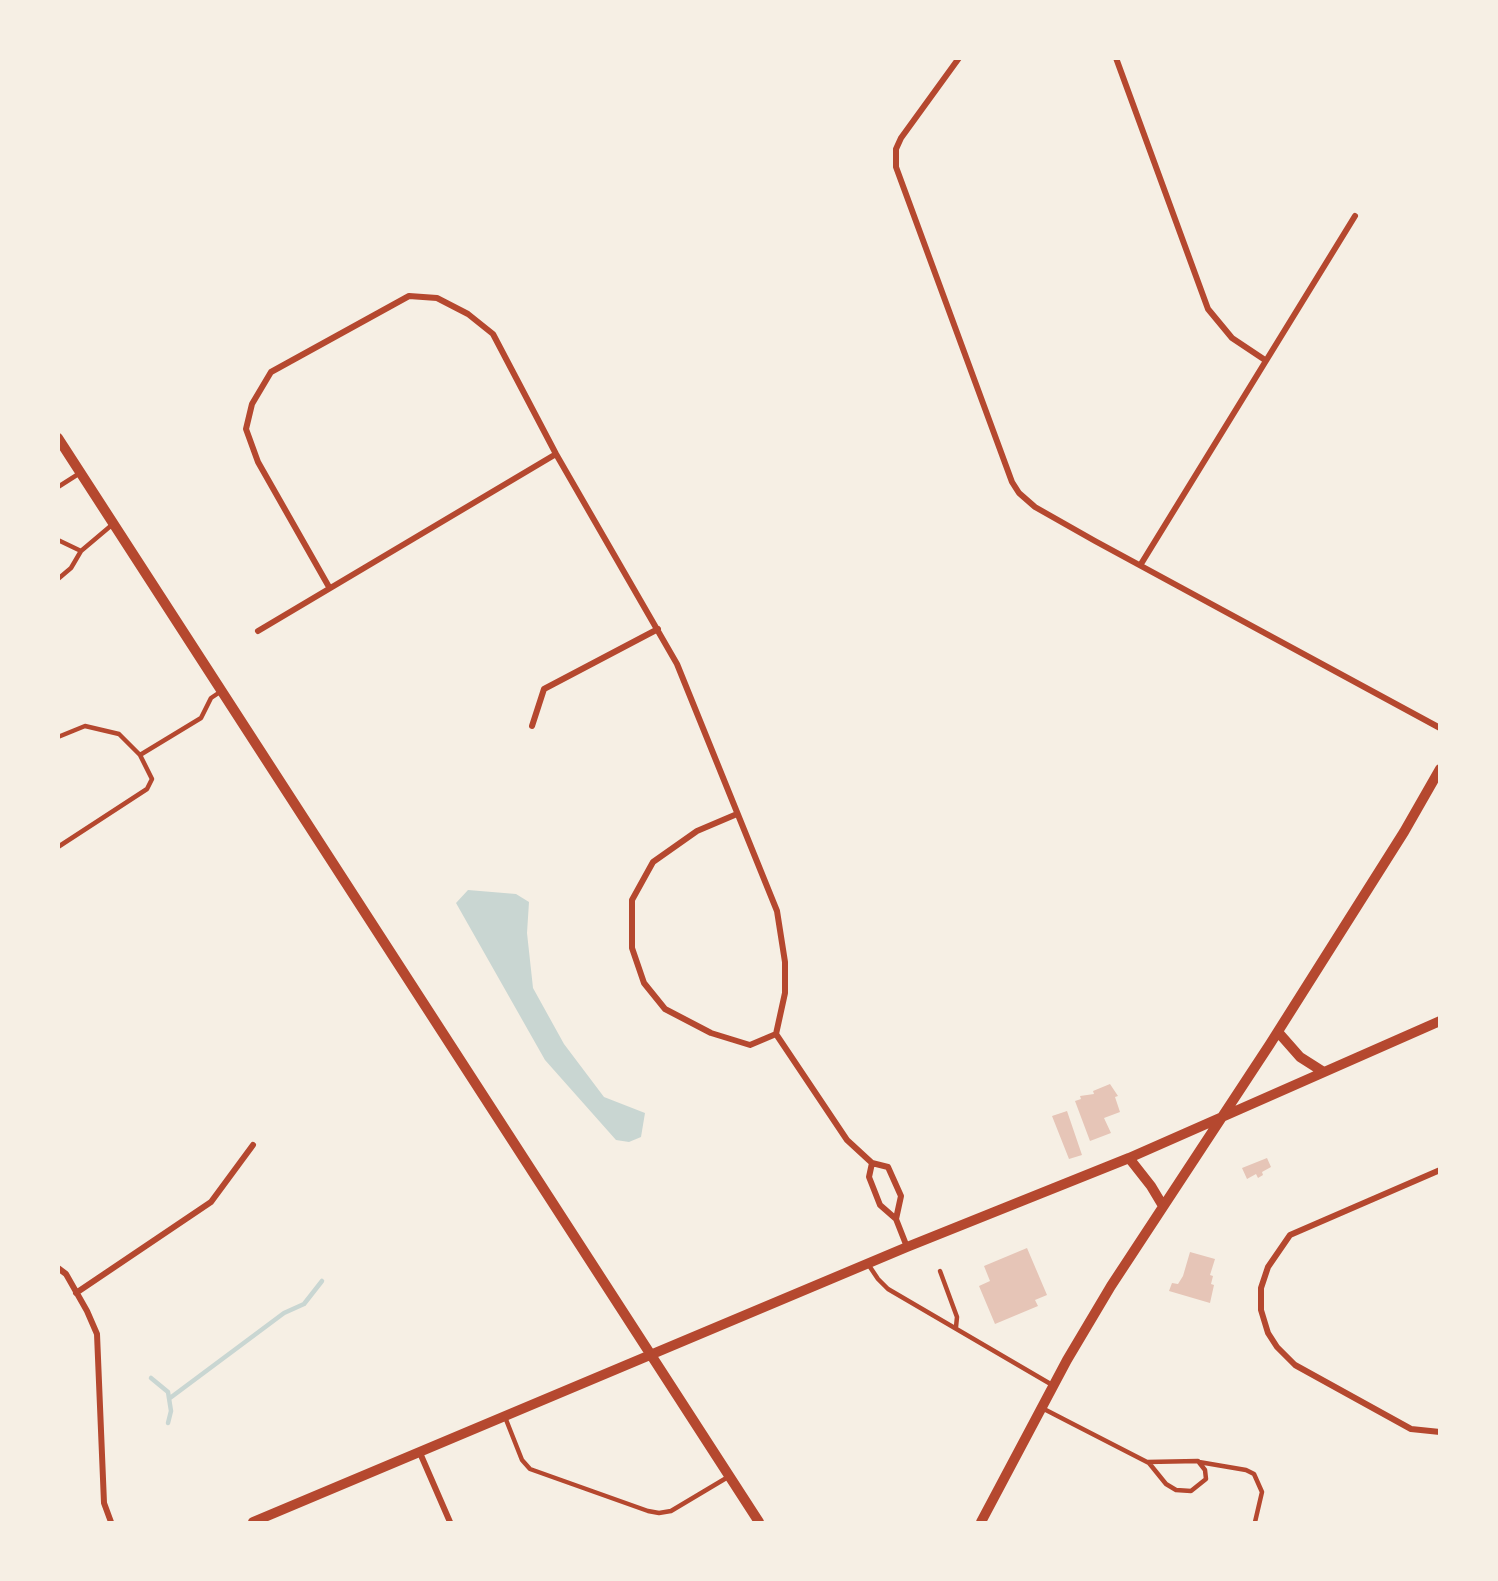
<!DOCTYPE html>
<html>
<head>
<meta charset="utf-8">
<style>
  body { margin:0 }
  #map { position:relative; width:1498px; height:1581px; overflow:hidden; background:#f6efe4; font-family:Inter,sans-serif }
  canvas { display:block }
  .frame { position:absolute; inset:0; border:60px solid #f6efe4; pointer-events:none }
</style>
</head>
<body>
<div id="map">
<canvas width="1498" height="1581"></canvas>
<div class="frame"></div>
</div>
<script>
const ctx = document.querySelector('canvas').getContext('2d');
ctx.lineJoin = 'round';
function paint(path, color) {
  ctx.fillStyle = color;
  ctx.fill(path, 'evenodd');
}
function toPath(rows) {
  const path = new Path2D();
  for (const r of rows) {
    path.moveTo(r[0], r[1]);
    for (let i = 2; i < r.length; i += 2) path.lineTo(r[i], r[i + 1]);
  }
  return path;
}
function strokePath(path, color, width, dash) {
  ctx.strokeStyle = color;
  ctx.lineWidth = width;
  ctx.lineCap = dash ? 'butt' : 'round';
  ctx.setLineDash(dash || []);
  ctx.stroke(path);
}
paint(toPath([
  [468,890,516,894,529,902,527,933,533,988,564,1044,604,1097,645,1113,641,1137,629,1142,616,1140,545,1060,456,903]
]), '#c9d6d2');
strokePath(toPath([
  [151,1378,168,1392,171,1411,168,1423],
  [170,1398,284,1313,304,1304,322,1281]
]), '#c9d6d2', 4.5);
paint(toPath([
  [1110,1084,1118,1096,1115,1097,1120,1112,1104,1118,1111,1133,1090,1141,1075,1101,1081,1099,1080,1096,1094,1094,1093,1091],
  [1067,1111,1082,1155,1069,1159,1052,1116],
  [1267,1158,1271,1167,1262,1172,1263,1175,1258,1178,1256,1174,1247,1179,1242,1168],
  [1027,1248,1047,1295,1035,1300,1038,1306,995,1324,979,1286,990,1281,984,1266],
  [1190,1252,1215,1259,1210,1275,1213,1276,1211,1284,1214,1285,1210,1303,1169,1291,1172,1283,1178,1284,1183,1276]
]), '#e6c5b7');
strokePath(toPath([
  [58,487,80,473],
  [58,540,81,551],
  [58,579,71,568,81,551,113,524],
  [58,737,85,726,119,734,140,755,152,779,147,789,58,847],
  [140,755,201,718,211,698,220,692],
  [868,1264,878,1279,888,1289,1054,1386],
  [940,1271,957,1317,956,1327],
  [1042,1408,1073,1424,1147,1462,1149,1463,1166,1484,1176,1490,1191,1491,1206,1479,1205,1470,1198,1461,1147,1462],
  [505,1417,522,1460,530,1469,648,1511,659,1513,671,1511,728,1477],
  [1199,1462,1246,1470,1254,1474,1262,1492,1255,1522]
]), '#b5482f', 4.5);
strokePath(toPath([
  [959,58,901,138,896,149,896,167,1012,482,1019,493,1035,507,1095,541,1440,728],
  [1116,58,1208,309,1232,338,1265,360],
  [1141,564,1355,216],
  [329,587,258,462,246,429,252,404,271,372,409,296,437,298,468,314,493,334,556,454,677,664,777,911,785,962,785,993,776,1034,847,1140,872,1163,888,1167,901,1196,896,1219],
  [258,631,556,454],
  [532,726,544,689,658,629],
  [737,814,697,831,653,862,632,900,632,948,644,983,665,1009,711,1033,750,1045,776,1034],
  [872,1163,869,1177,880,1205,896,1219,907,1247],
  [1440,1170,1290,1235,1268,1267,1261,1288,1261,1310,1268,1333,1277,1347,1295,1365,1411,1429,1440,1432],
  [58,1268,66,1274,87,1311,97,1334,104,1503,111,1522],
  [76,1293,211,1202,253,1145],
  [420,1453,450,1522]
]), '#b5482f', 6);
strokePath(toPath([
  [58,438,759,1522],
  [1278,1032,1300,1057,1322,1071],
  [1129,1158,1151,1186,1163,1206],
  [253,1522,907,1247,1129,1158,1440,1021],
  [981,1522,1067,1360,1111,1286,1270,1044,1404,832,1440,769]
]), '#b5482f', 10);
</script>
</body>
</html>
